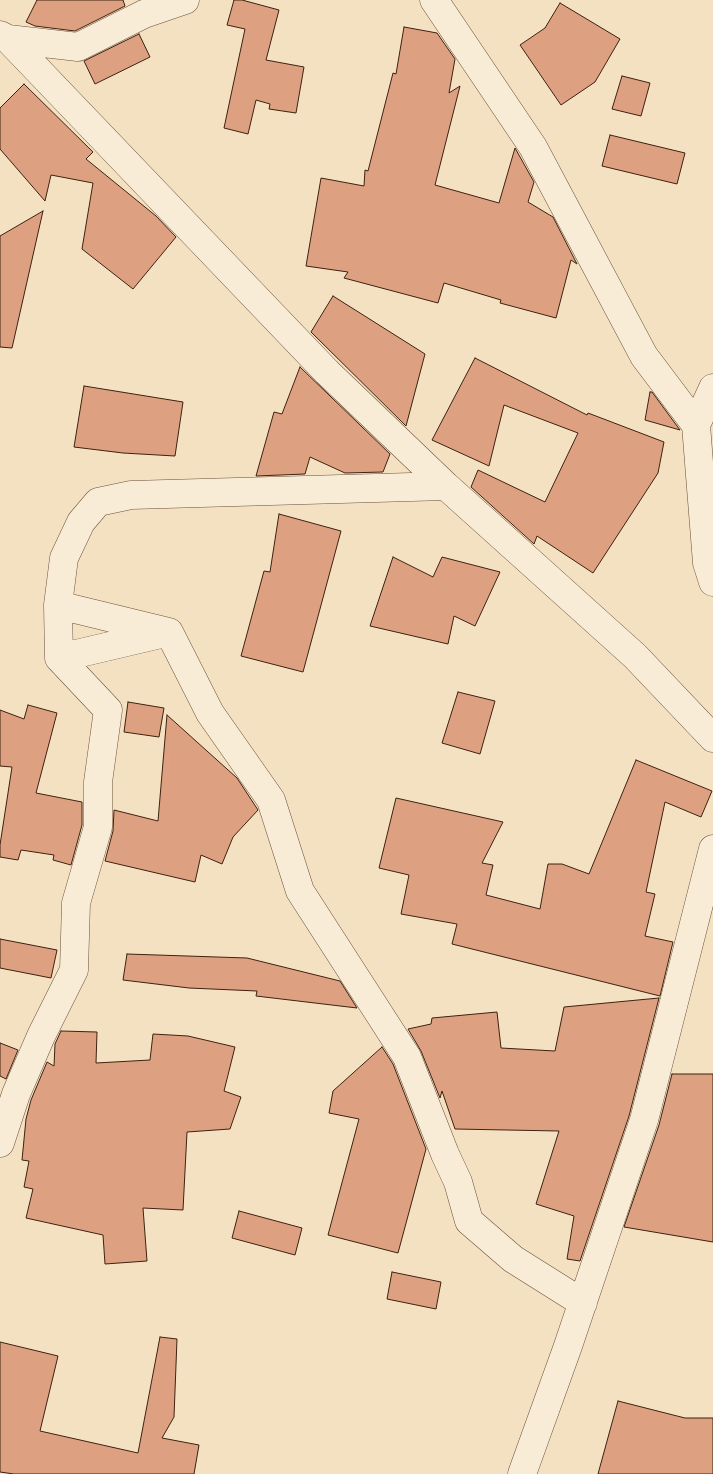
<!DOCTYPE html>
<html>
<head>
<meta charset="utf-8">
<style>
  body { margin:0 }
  canvas { display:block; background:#f4e1c2 }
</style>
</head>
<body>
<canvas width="713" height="1474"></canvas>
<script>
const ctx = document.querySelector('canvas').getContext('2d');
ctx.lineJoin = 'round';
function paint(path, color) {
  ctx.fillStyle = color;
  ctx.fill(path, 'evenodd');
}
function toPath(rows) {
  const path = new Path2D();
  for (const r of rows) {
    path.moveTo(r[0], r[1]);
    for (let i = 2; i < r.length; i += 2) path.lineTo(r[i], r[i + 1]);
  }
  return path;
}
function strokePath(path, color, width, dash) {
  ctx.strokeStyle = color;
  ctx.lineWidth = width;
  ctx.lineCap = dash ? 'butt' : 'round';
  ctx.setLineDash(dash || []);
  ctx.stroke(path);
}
const building = toPath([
  [37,0,123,0,125,6,75,31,35,26,26,22,37,0],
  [234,0,242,0,279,10,266,60,304,67,296,113,269,109,270,104,256,100,248,134,224,128,245,29,227,25,234,0],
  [560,3,620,39,595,82,561,105,520,45,545,28,560,3],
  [404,27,437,33,455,59,449,93,460,86,435,185,499,203,515,148,534,182,528,202,553,217,577,264,571,260,556,318,500,303,501,300,444,283,438,303,344,278,348,272,306,266,321,178,364,186,365,170,368,171,393,73,396,74,404,27],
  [139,34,150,57,95,84,84,61,139,34],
  [622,76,650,83,641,116,612,109,622,76],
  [24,84,93,152,86,159,156,216,176,237,133,289,82,249,93,183,51,175,45,201,0,149,0,108,24,84],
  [610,135,685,153,677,184,602,166,610,135],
  [43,211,12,348,0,347,0,236,43,211],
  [333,296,425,354,406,426,311,332,333,296],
  [475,358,587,415,588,413,664,442,658,473,593,573,537,536,534,544,471,487,478,470,545,502,578,433,504,405,489,466,432,440,475,358],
  [300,367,390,454,383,472,345,473,310,457,305,474,256,476,274,412,282,414,300,367],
  [84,386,183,402,175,456,123,453,74,447,84,386],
  [650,392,652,392,680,430,645,420,650,392],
  [279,514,341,531,303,672,241,656,264,571,270,572,279,514],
  [393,557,433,577,442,557,500,572,475,626,454,616,448,644,370,626,393,557],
  [458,692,495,701,480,754,442,743,458,692],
  [128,702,164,708,159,737,124,732,128,702],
  [28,705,57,713,36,793,82,802,82,825,71,865,53,860,54,855,21,850,18,860,0,857,0,845,12,767,0,766,0,710,24,719,28,705],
  [167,715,237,778,258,810,233,837,222,864,201,855,195,882,105,861,113,831,114,810,158,821,167,715],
  [636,760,712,791,701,817,665,802,646,892,655,894,645,936,673,942,660,996,452,944,457,924,401,914,409,875,379,868,396,798,503,822,482,863,493,865,486,895,540,909,548,864,562,864,589,874,636,760],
  [0,939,57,950,51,978,0,968,0,939],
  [127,954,247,958,340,981,357,1008,256,996,257,991,189,988,123,980,127,954],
  [659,998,629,1116,580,1261,567,1259,574,1216,536,1204,559,1131,455,1129,442,1091,440,1098,421,1051,408,1029,431,1024,432,1018,497,1012,501,1048,555,1051,564,1007,659,998],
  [61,1031,97,1032,96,1063,150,1060,153,1034,188,1036,235,1047,224,1091,241,1097,230,1129,187,1132,183,1210,143,1208,147,1261,105,1264,103,1235,26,1218,33,1189,24,1187,29,1161,22,1160,26,1119,31,1100,47,1062,54,1066,55,1044,61,1031],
  [0,1043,18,1050,6,1079,0,1076,0,1043],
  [382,1047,393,1064,426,1149,398,1253,328,1235,359,1119,329,1113,333,1091,382,1047],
  [672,1074,713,1074,713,1242,624,1227,659,1125,672,1074],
  [239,1211,302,1228,295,1255,232,1238,239,1211],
  [392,1272,441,1282,436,1309,387,1299,392,1272],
  [160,1337,177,1339,174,1417,162,1438,199,1445,194,1474,14,1474,0,1472,0,1342,58,1356,40,1431,138,1453,160,1337],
  [618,1401,685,1418,713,1418,713,1474,598,1474,618,1401]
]);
paint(building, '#dda181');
strokePath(building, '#3e2110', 1);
const minor = toPath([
  [434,0,533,147,644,356,696,425,707,563,713,582],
  [0,35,8,39,327,372,446,486,635,656,713,738],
  [8,39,78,47,144,14,185,0],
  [696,425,713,388],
  [58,605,169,632,210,713,271,800,300,891,407,1057,445,1154,458,1182,469,1221,513,1259,583,1303],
  [59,658,165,633],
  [0,1143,16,1094,41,1036,74,970,76,903,98,827,98,782,108,710,59,658,58,605,64,558,81,522,98,502,131,495,446,486],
  [522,1474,568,1346,644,1120,713,849]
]);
strokePath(minor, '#6c513c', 29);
strokePath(minor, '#f8ecd7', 28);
</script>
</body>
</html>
